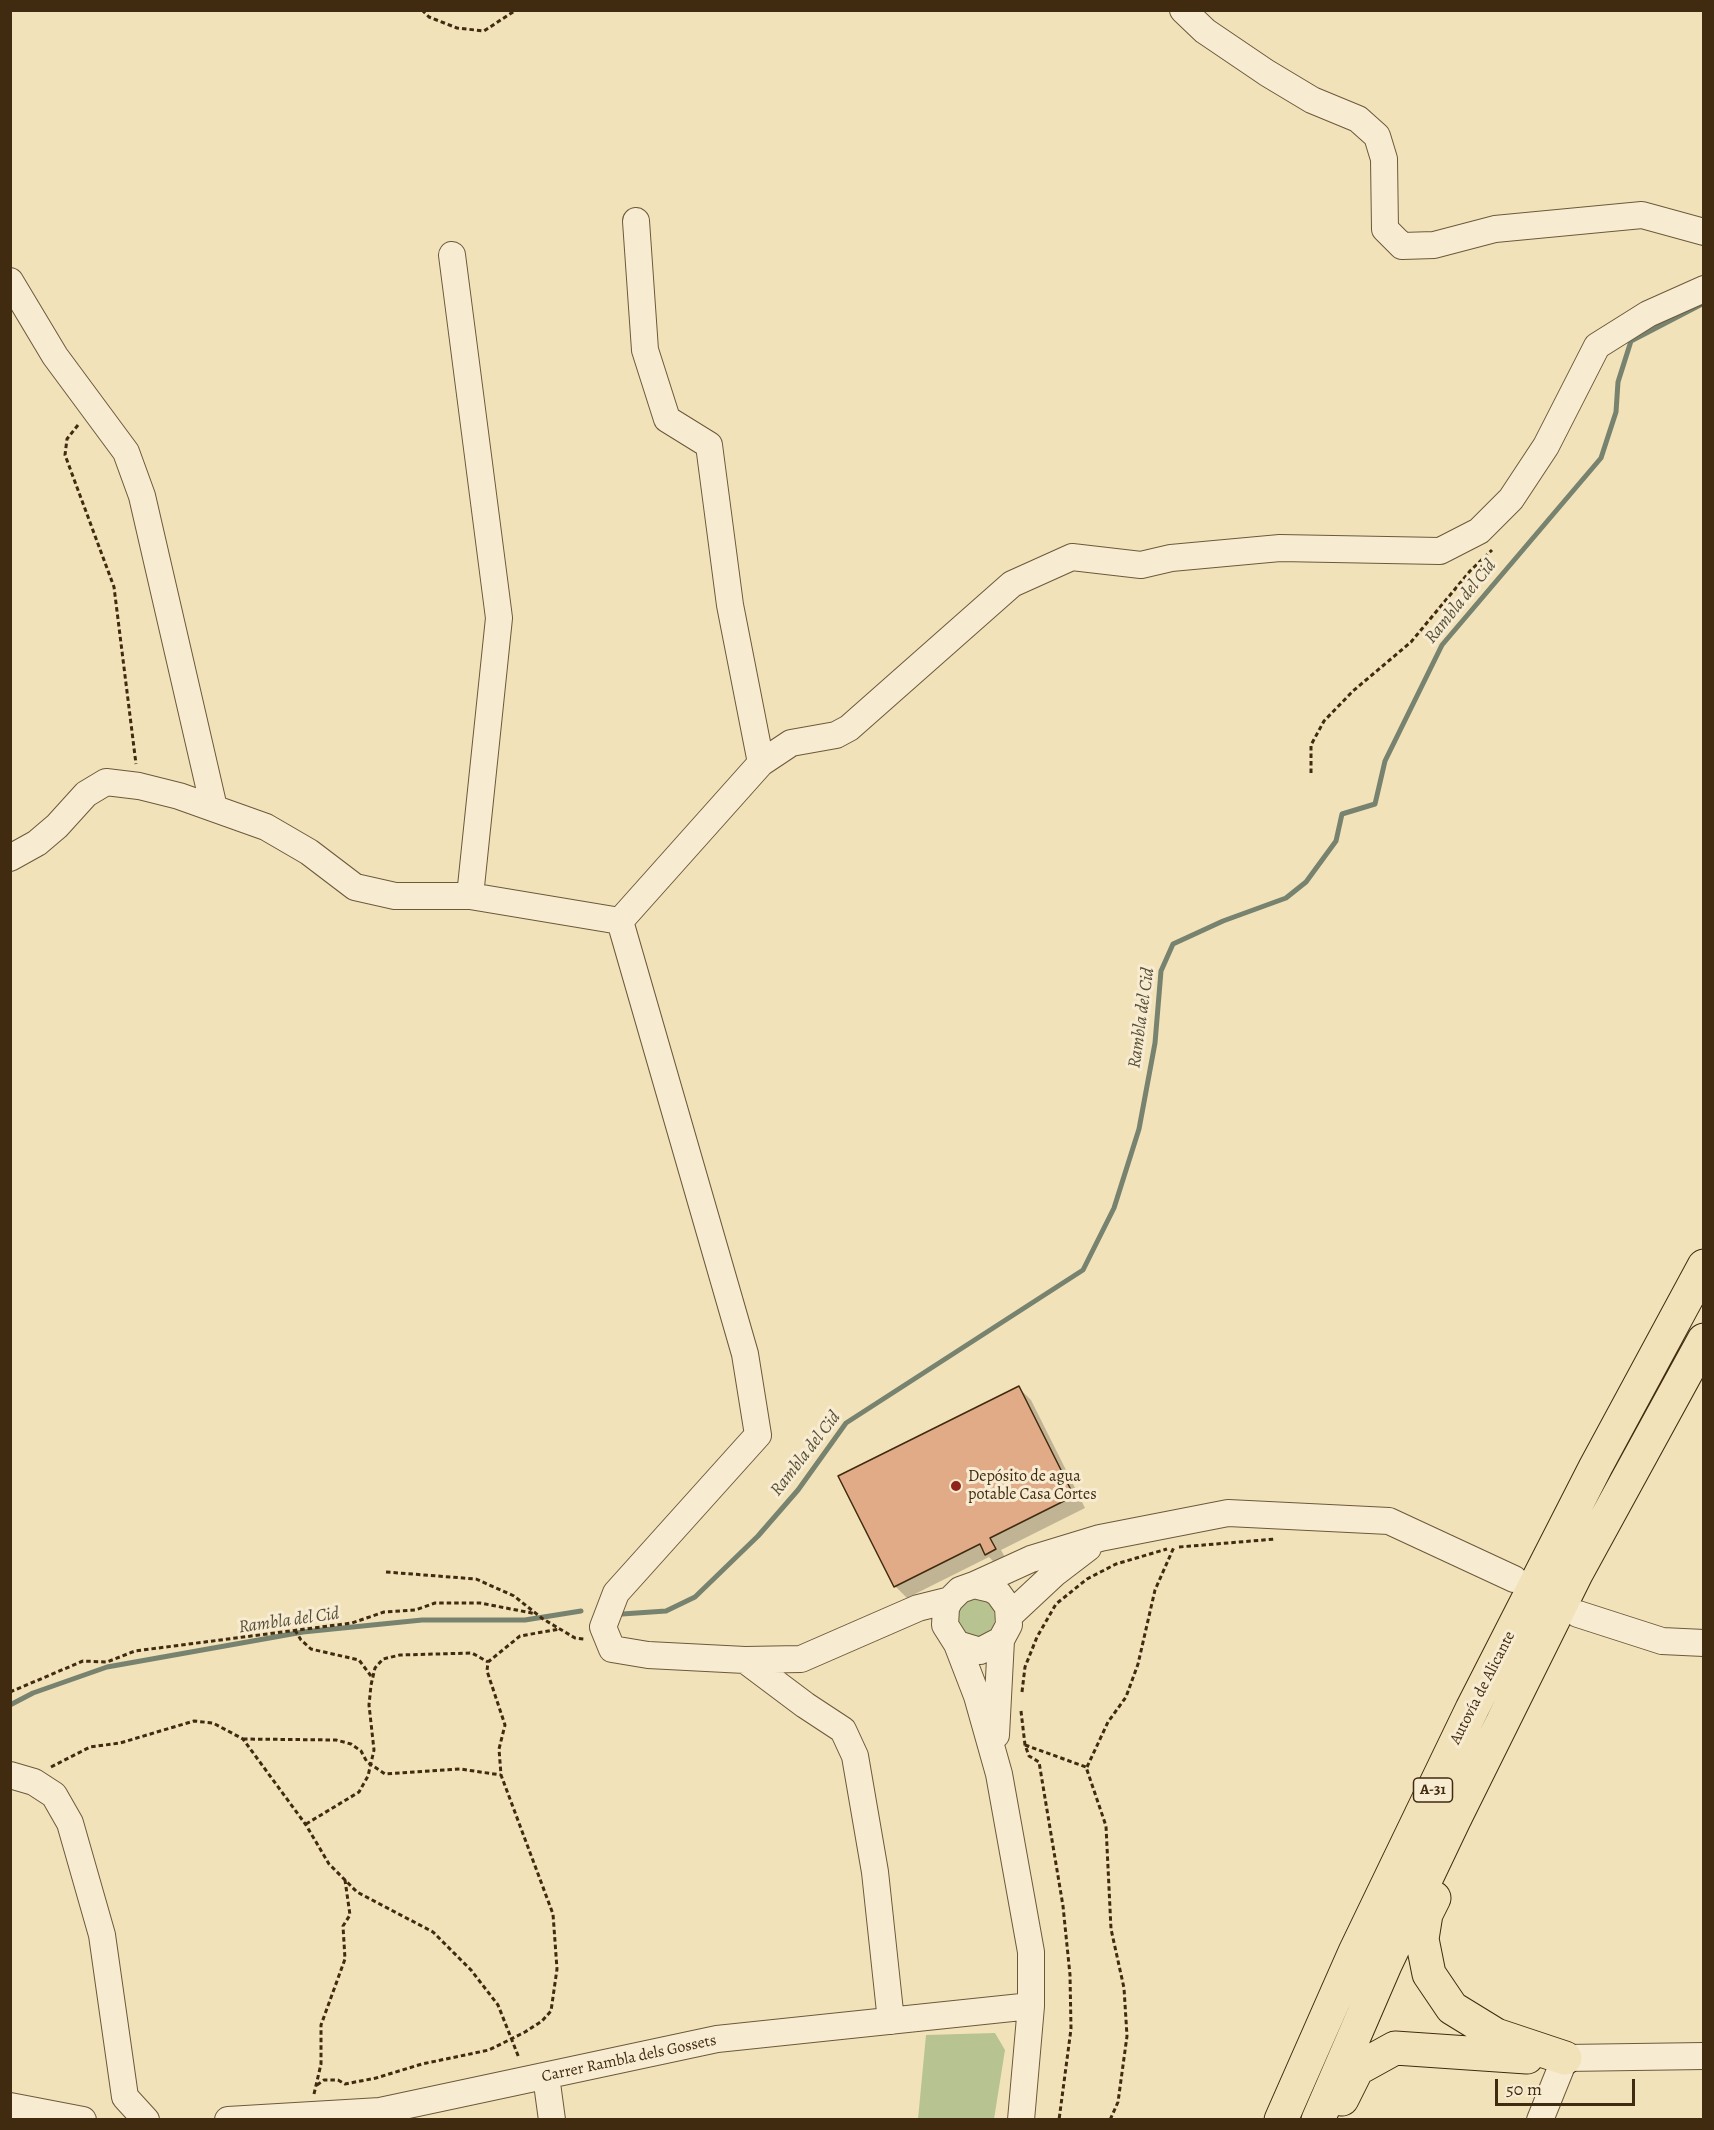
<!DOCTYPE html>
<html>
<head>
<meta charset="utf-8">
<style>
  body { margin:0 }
  #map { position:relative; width:1714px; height:2130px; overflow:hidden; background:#f2e2b9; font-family:Alegreya,serif }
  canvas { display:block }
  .frame { position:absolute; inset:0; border:12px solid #402b10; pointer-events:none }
  .scale { position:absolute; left:1495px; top:2079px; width:140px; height:27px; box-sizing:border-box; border:3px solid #402b10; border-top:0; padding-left:8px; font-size:18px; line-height:21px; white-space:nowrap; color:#402b10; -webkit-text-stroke:4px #f7ecd2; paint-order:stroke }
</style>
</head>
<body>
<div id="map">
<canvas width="1714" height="2130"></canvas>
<div class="frame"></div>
<div class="scale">50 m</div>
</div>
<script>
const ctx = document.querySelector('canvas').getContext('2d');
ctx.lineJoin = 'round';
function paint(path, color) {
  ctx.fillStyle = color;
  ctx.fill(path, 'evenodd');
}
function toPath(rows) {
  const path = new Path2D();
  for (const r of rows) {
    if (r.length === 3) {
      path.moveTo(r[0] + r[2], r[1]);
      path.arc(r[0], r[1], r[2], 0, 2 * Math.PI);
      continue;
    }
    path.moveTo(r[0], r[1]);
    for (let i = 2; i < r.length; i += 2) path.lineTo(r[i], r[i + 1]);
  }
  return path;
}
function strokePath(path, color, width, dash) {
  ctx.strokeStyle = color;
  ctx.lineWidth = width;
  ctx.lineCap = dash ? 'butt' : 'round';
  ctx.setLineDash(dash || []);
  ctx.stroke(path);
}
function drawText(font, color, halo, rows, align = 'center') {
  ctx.font = font + ' Alegreya,serif';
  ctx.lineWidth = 6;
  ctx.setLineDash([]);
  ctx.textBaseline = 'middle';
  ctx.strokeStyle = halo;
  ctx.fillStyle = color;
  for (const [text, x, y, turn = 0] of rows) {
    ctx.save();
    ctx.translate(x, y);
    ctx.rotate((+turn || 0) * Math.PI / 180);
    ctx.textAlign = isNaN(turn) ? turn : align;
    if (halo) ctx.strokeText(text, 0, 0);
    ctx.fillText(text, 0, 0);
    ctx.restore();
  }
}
paint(toPath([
  [976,1618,19],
  [995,2033,1005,2050,994,2119,918,2119,926,2035]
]), '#b7c491');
paint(toPath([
  [1019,1388,1031,1400,1085,1508,1001,1550,1007,1561,998,1566,989,1557,907,1598,895,1586]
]), '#0003');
strokePath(toPath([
  [622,1614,666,1611,695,1597,758,1536,798,1490,846,1423,1083,1270,1114,1208,1139,1129,1155,1043,1161,971,1173,944,1223,921,1286,898,1306,882,1336,841,1342,814,1375,804,1385,761,1442,645,1601,458,1616,412,1618,382,1631,341,1704,303],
  [10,1705,33,1693,107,1667,303,1632,422,1620,525,1620,581,1611]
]), '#77836f', 5);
const building = toPath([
  [1019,1386,1074,1496,990,1538,996,1549,985,1555,980,1544,894,1587,838,1476,1019,1386]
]);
paint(building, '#e0ab86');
strokePath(building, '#402b10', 1.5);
const minor = toPath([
  [1183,10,1205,31,1267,73,1312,100,1358,119,1377,136,1384,159,1385,229,1402,246,1434,245,1495,229,1642,215,1704,232],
  [636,221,645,350,667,419,709,445,730,605,761,763],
  [452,255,499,618,470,896],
  [10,281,55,356,126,452,142,496,214,808],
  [10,858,37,843,57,826,86,794,106,782,139,786,179,796,266,827,309,852,355,887,395,896,470,896,620,921,745,1354,758,1435,616,1593,603,1627,612,1649,648,1655,745,1660,801,1659,918,1608,950,1600,960,1590,974,1585,991,1589,998,1593,1008,1607,1009,1625,1001,1640,980,1651,957,1644,945,1625,946,1608,950,1600],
  [620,921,761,763,791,743,836,735,849,728,1012,584,1072,557,1141,565,1171,558,1280,548,1440,551,1479,531,1511,499,1546,446,1597,346,1648,314,1704,289],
  [974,1585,1031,1559,1100,1538,1228,1513,1389,1521,1514,1579],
  [1578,1614,1662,1641,1704,1643],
  [1009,1616,1054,1574,1088,1548],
  [957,1644,977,1696,999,1774,1031,1952,1031,2006,1021,2120],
  [745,1660,805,1705,843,1730,855,1756,875,1872,891,2021],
  [996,1735,1001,1640],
  [10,1775,34,1782,54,1795,70,1823,102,1935,125,2097,146,2120],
  [546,2076,552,2120],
  [10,2106,83,2120],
  [228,2120,380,2111,717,2039,1031,2006],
  [1540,2120,1565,2058,1704,2056]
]);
const highway = toPath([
  [1434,1898,1426,1914,1422,1939,1429,1974,1452,2008,1496,2035,1565,2058],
  [1342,2099,1357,2069,1395,2048,1527,2057],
  [1281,2120,1355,1952,1472,1709,1596,1466,1704,1266],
  [1318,2120,1385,1965,1454,1820,1577,1572,1704,1340]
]);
strokePath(minor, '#6c593a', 28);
strokePath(highway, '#402b10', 35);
strokePath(toPath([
  [422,10,429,17,457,28,484,31,516,10],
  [78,425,67,439,65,455,114,587,136,764],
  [1311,773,1311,745,1324,721,1353,691,1411,642,1470,571,1492,550],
  [1179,1547,1275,1539],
  [386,1572,476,1579,514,1596,543,1619,575,1638,584,1639],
  [295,1630,301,1640,311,1649,359,1660,371,1676],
  [10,1692,83,1661,107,1662,135,1651,352,1623,384,1612,415,1610,435,1603,480,1603,537,1614],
  [1022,1692,1025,1667,1037,1637,1056,1604,1087,1579,1116,1564,1167,1549],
  [1021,1711,1025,1745,1029,1756,1039,1762,1063,1906,1070,1975,1071,2029,1059,2120],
  [243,1739,336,1740,351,1744,361,1751,367,1762,385,1774,460,1769,501,1775],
  [1025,1745,1086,1767,1106,1826,1111,1929,1124,1988,1127,2036,1118,2102,1110,2120],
  [51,1767,90,1747,120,1743,194,1721,213,1723,243,1739,306,1825,329,1864,357,1892,433,1932,471,1970,498,2005,519,2058],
  [1087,1767,1108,1722,1126,1697,1138,1664,1155,1590,1174,1547],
  [306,1824,359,1792,368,1776,374,1750,369,1705,371,1685,375,1668,383,1659,400,1655,472,1653,488,1662],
  [317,2085,324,2080,338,2080,345,2084,376,2078,422,2064,489,2050,525,2032,542,2021,551,2011,557,1969,553,1914,501,1775,499,1749,505,1725,487,1671,488,1662,520,1636,560,1629],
  [314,2094,321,2064,321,2025,345,1959,343,1926,350,1915,345,1880]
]), '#402b10', 3, [4.5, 3]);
strokePath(minor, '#f7ecd2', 26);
strokePath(highway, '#f2e2b9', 33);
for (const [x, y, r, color] of [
  [956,1486,6,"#8f2418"]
]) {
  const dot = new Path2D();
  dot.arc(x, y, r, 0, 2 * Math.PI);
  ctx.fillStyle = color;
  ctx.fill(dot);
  strokePath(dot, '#f7ecd2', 2);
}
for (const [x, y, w] of [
  [1433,1790,39]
]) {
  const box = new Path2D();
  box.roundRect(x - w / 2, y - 12, w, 24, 4.5);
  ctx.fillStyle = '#f7ecd2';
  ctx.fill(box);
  strokePath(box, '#402b10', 1.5);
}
drawText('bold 15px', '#402b10', null, [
  ["A-31",1433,1790]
]);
drawText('16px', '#402b10', '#f7ecd2', [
  ["Depósito de agua",968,1477],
  ["potable Casa Cortes",968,1495]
], 'left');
drawText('16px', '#402b10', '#f7ecd2', [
  ["Autovía de Alicante",1483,1688,-63],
  ["Carrer Rambla dels Gossets",629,2059,-12]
]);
drawText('italic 18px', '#575038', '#f7ecd2', [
  ["Rambla del Cid",1461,602,-51],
  ["Rambla del Cid",1142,1018,-82],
  ["Rambla del Cid",806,1454,-52],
  ["Rambla del Cid",289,1621,-8]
]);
</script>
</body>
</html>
